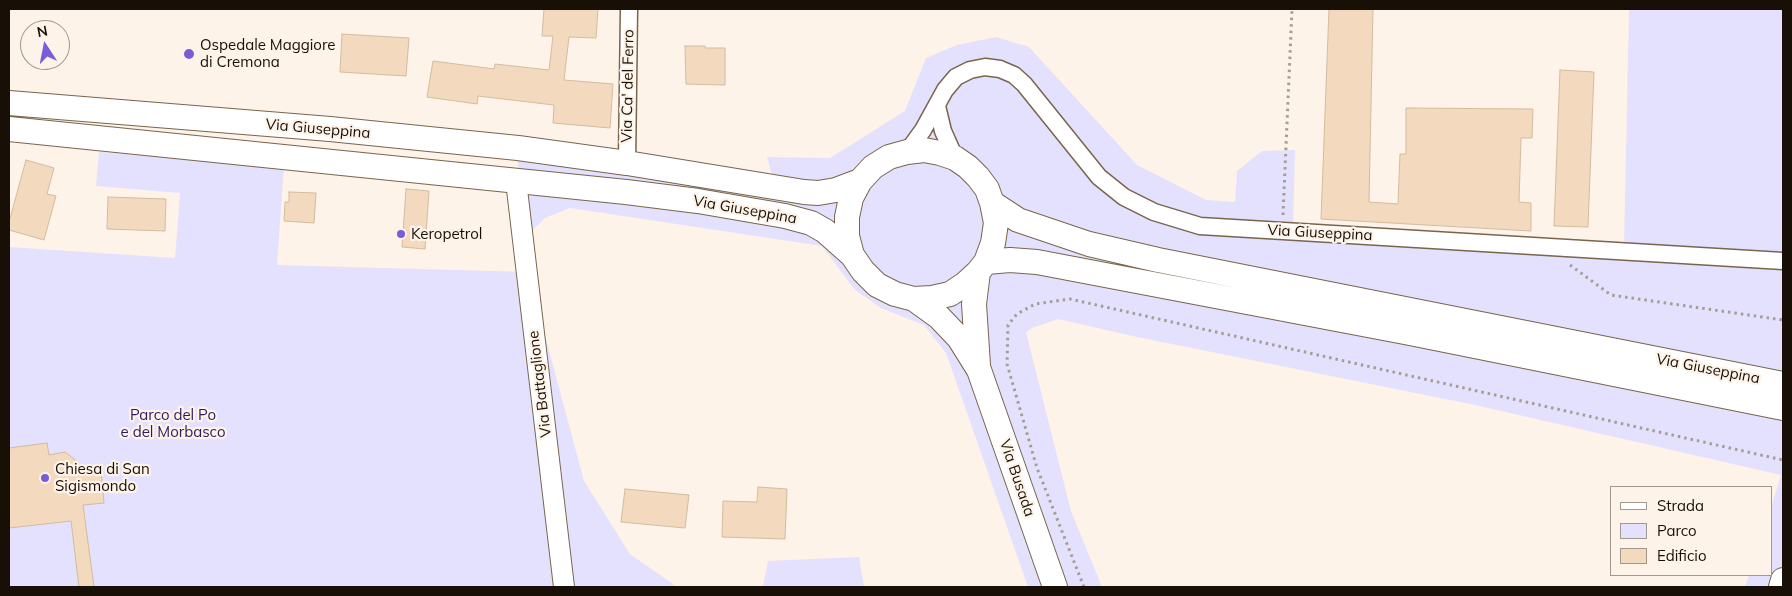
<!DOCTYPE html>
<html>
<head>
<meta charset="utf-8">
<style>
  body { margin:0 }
  #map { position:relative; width:1792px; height:596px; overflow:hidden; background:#fdf3e8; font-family:Mulish,sans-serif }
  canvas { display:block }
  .frame { position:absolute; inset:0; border:10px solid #181007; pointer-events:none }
  .legend { position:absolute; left:1610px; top:486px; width:162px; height:90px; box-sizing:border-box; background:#fdf3e8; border:1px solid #a1988e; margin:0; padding:6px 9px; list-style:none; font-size:15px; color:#181007 }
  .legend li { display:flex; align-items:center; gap:10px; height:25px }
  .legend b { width:25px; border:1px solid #a1988e }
  .north { position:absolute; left:20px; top:20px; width:50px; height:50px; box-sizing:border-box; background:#fdf3e8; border:1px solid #a1988e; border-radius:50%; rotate:349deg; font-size:14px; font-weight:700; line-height:20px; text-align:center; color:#181007 }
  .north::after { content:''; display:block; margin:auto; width:18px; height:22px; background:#795dd8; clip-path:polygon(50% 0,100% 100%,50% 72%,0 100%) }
</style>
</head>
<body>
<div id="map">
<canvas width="1792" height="596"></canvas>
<div class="frame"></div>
<ul class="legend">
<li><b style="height:6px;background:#fff"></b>Strada</li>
<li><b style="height:14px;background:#e4e1fe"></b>Parco</li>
<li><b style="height:14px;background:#f3dabf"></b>Edificio</li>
</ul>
<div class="north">N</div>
</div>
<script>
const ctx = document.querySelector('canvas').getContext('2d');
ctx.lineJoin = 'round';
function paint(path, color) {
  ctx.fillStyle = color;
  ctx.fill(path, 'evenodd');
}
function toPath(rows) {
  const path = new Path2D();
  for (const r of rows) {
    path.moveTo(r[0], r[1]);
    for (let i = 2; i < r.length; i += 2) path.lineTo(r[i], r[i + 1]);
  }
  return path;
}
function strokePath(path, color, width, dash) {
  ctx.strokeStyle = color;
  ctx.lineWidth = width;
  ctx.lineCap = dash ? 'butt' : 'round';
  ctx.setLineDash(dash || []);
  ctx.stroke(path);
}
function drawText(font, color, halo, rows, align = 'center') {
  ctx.font = font + ' Mulish,sans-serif';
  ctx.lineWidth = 4.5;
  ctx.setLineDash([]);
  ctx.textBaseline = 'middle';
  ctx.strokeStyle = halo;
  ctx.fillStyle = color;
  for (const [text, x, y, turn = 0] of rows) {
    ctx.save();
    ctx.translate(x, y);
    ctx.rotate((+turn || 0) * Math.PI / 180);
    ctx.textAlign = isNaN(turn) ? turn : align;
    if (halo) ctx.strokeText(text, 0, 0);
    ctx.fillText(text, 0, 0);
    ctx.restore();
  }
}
paint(toPath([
  [1629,9,1783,9,1783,587,1745,587,1749,575,1771,575,1771,508,1781,475,1475,405,1137,337,1058,319,1032,328,1026,332,1071,511,1102,587,1028,587,946,353,924,325,881,308,855,290,822,246,570,208,545,218,524,239,517,149,776,188,767,157,830,158,905,111,926,58,957,45,996,37,1029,47,1137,165,1206,200,1235,202,1237,171,1262,151,1295,150,1293,230,1624,247],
  [99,152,284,166,277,265,528,272,584,481,630,554,677,587,9,587,9,247,175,258,180,193,96,186],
  [859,557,864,587,763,587,768,561]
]), '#e4e1fe');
const building = toPath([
  [544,9,598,9,596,38,569,37,564,80,613,84,610,128,553,123,554,105,478,96,477,104,427,97,433,61,494,69,495,64,549,70,553,36,542,36,544,9],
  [1329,9,1373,9,1369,202,1398,204,1400,154,1406,154,1406,108,1533,109,1532,138,1521,138,1519,202,1531,203,1531,231,1321,219,1329,9],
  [342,34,409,38,406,76,340,72,342,34],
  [685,46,705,46,705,48,725,48,725,85,686,84,685,46],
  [1560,70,1594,72,1588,227,1554,226,1560,70],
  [26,160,54,168,47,194,56,196,44,240,9,230,9,222,26,160],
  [406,189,429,191,425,249,402,247,406,189],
  [289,192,316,193,314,223,284,221,285,202,289,202,289,192],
  [108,197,166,199,165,231,107,229,108,197],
  [47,443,49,455,65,452,78,462,80,472,101,470,104,503,83,505,94,587,79,587,71,521,9,528,9,448,47,443],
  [758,487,787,489,785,539,722,537,723,501,757,502,758,487],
  [625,489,689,495,685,528,621,522,625,489]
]);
paint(building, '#f3dabf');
strokePath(building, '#d3bba0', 1);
const minor = toPath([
  [937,106,943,131,955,158],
  [907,152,923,130,945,90,956,77,970,70,985,67,1000,69,1014,75,1024,84,1099,177,1124,197,1154,212,1200,226,1783,261],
  [627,163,629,9]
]);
const tertiary = toPath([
  [516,181,564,587]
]);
const secondary = toPath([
  [9,103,330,129,518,148,627,163,804,192,818,193,836,190,860,181,873,167,889,157,907,152,924,150,940,153,955,158,968,167,978,177,987,189,992,203,996,223,993,243,986,262,978,272,965,284,950,294,932,298,914,299,895,294,877,285,863,271,852,255,847,236,847,217,851,198,860,181],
  [9,129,626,192,698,201,785,216,811,223,825,231,852,255],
  [992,203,1018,220,1089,244,1158,260,1783,384],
  [986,262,1010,260,1037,262,1410,333,1783,408],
  [914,299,939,317,959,338,979,370,1055,587],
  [978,365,974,304,978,272],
  [1781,587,1783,580]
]);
strokePath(minor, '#7a644c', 19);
strokePath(tertiary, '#7a644c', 22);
strokePath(secondary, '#7a644c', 26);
strokePath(toPath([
  [1283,215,1292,9],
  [1570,265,1611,295,1783,320],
  [1084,587,1037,468,1007,364,1008,325,1017,314,1035,304,1070,299,1783,460]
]), '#a69d93', 3, [2.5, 4]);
strokePath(minor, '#fff', 16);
strokePath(tertiary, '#fff', 20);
strokePath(secondary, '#fff', 24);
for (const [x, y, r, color] of [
  [189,54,6,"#795dd8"],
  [401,234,5,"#795dd8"],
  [45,478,5,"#795dd8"]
]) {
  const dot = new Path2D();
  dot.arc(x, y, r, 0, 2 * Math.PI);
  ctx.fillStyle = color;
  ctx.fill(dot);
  strokePath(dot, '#fdf3e8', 2);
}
drawText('15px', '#181007', '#fdf3e8', [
  ["Ospedale Maggiore",200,45],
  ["di Cremona",200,62],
  ["Keropetrol",411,234],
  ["Chiesa di San",55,469],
  ["Sigismondo",55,486]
], 'left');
drawText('15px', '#181007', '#fdf3e8', [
  ["Via Ca' del Ferro",628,86,-89],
  ["Via Giuseppina",318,129,5],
  ["Via Giuseppina",745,210,10],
  ["Via Giuseppina",1320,233,3],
  ["Via Giuseppina",1708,369,11],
  ["Via Battaglione",540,384,-97],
  ["Via Busada",1017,478,71]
]);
drawText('15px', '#2e1c61', '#fdf3e8', [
  ["Parco del Po",173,415],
  ["e del Morbasco",173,432]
]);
</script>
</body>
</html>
